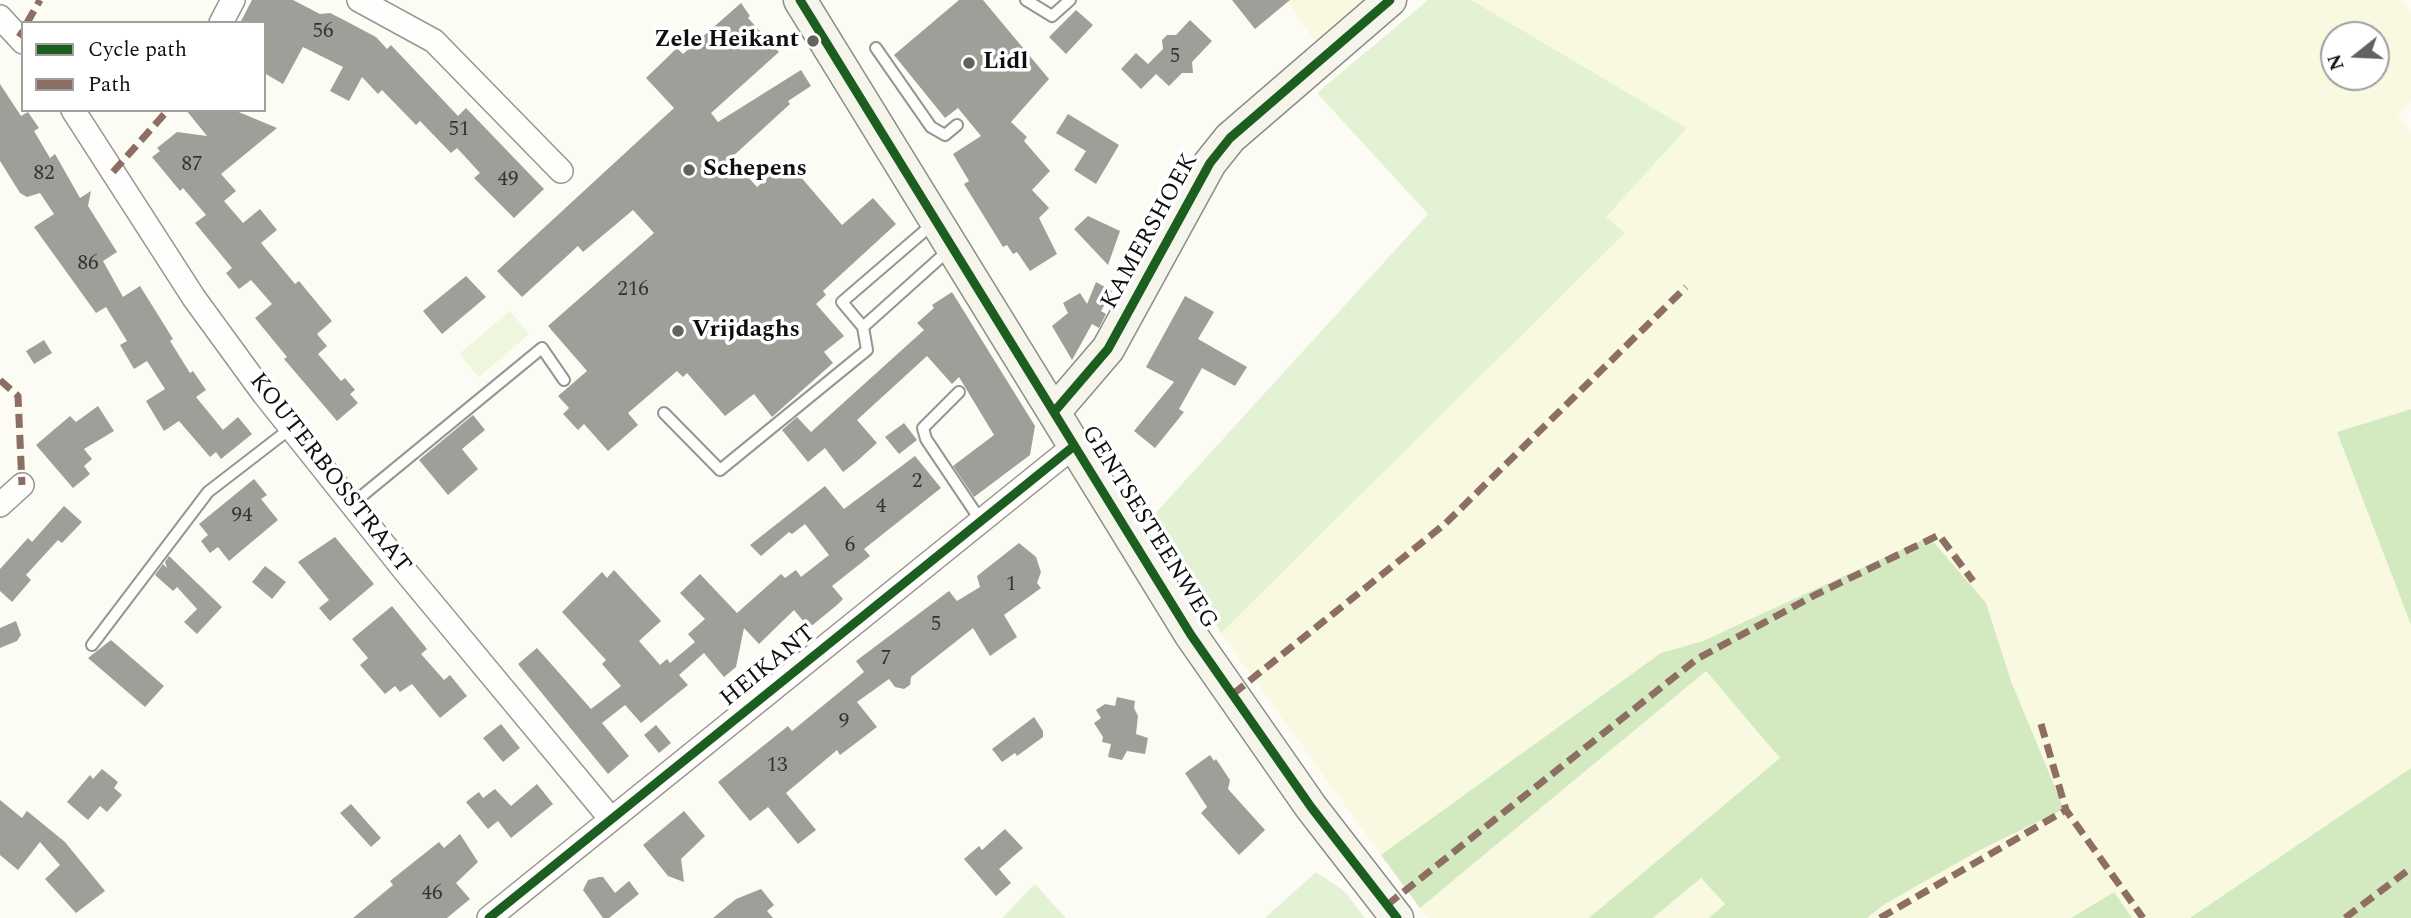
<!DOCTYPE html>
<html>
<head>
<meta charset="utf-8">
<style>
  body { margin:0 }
  #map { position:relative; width:2411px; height:918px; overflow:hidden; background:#fcfbf4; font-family:Spectral,serif }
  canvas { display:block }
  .legend { position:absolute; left:21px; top:21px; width:245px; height:91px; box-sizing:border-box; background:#fff; border:2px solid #9f9f9f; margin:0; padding:9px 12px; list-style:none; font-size:21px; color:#0f0f0f }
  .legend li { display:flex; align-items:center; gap:14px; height:35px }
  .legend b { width:35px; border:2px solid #9f9f9f }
  .north { position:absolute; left:2320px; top:21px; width:70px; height:70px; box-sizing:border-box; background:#fff; border:2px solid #9f9f9f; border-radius:50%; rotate:252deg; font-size:19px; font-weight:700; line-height:28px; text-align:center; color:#0f0f0f }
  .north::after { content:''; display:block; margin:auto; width:24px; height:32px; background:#62625f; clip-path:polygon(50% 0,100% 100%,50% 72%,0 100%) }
</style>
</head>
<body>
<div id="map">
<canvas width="2411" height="918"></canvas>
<ul class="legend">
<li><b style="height:9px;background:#1b5e20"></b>Cycle path</li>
<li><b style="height:9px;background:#8d6e63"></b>Path</li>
</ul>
<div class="north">N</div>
</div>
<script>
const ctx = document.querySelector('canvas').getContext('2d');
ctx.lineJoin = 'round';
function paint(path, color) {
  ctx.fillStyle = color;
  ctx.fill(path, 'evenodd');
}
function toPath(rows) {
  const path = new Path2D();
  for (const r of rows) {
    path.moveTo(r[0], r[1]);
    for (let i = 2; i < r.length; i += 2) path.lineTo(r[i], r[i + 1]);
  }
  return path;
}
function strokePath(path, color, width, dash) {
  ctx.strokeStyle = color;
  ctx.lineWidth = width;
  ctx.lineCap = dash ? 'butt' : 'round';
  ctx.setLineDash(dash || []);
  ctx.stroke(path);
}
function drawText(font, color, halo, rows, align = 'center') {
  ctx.font = font + ' Spectral,serif';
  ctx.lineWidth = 7;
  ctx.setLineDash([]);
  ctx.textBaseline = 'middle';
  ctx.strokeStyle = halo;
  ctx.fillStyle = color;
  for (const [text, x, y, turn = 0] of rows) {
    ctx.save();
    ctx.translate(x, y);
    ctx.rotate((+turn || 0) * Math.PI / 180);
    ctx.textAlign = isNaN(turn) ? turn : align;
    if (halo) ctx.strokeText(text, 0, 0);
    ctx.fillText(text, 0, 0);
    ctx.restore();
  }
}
paint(toPath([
  [1287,0,1374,0,1317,44],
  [1471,0,2401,0,2411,12,2411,102,2397,114,2411,133,2411,409,2337,432,2411,625,2411,768,2190,918,2132,918,2114,892,2071,918,1867,918,1885,904,1978,851,2064,809,2011,681,1986,603,1703,641,1661,653,1381,855,1221,633,1624,234,1606,217,1687,128],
  [2334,35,2376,35,2376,77,2334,77],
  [1706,671,1780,757,1589,918,1428,918,1420,908],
  [1701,878,1725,905,1709,918,1653,918]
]), '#f9f8e0');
paint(toPath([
  [1428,0,1471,0,1687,128,1606,217,1625,233,1221,633,1151,518,1428,214,1317,93],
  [1316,872,1344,891,1365,918,1265,918],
  [1035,884,1066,918,1002,918]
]), '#e3f2d4');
paint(toPath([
  [2411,409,2411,625,2337,432],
  [1929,537,1986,603,2011,681,2064,809,1978,851,1885,904,1867,918,1709,918,1725,904,1701,878,1653,918,1589,918,1780,758,1706,671,1420,908,1381,855,1661,653,1703,641],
  [2411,768,2411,918,2190,918],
  [2114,892,2132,918,2071,918]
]), '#d3eac1');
paint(toPath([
  [510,311,529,334,479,377,459,354]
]), '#eef6dd');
paint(toPath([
  [252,0,293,0,320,14,330,13,342,19,376,37,387,49,391,45,458,116,466,108,544,189,514,218,474,178,480,173,457,148,451,153,420,121,416,125,382,90,378,94,362,77,349,101,330,91,343,67,303,47,283,84,264,73,264,23,240,23],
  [959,0,983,0,1049,79,1011,122,1027,137,1024,141,1050,171,1032,190,1049,208,1039,218,1057,254,1030,271,1017,252,1013,254,1007,245,1003,247,964,184,969,181,953,154,981,136,958,108,945,118,894,55],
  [1232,0,1290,0,1255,29],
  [741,3,750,16,748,18,779,52,711,113,718,122,801,70,811,86,788,101,790,104,731,158,757,187,787,161,842,225,873,198,896,224,823,291,826,295,816,304,844,336,824,352,833,363,772,417,754,394,725,416,687,373,683,377,677,371,628,413,638,425,608,451,584,424,578,430,563,414,569,408,558,396,587,371,548,326,654,233,633,210,583,252,578,246,522,297,497,271,674,108,646,78,677,48,683,54],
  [1076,10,1093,25,1066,54,1049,37],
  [1190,20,1212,41,1192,62,1193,73,1182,73,1169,86,1156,74,1141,89,1121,69,1136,53,1148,64,1163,49,1162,40,1167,35,1176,35],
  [0,84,21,116,28,112,39,128,34,131,50,158,55,154,80,198,91,191,88,206,117,252,103,261,123,297,140,286,173,339,170,341,190,373,193,371,206,390,196,397,223,430,238,417,252,434,221,459,216,452,210,457,179,421,164,431,146,401,165,389,147,361,134,369,120,345,127,341,106,307,96,313,34,227,54,214,40,193,27,197,20,193,0,161],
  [186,110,234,110,277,128,221,174,236,191,224,201,243,223,260,209,277,230,261,243,295,284,299,281,332,321,317,334,327,346,318,354,341,381,345,378,355,390,350,394,358,403,337,421,284,359,287,357,255,318,272,304,251,280,239,289,226,273,232,268,195,223,206,215,183,188,180,191,152,157,160,151,157,148,177,132,207,136],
  [1068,114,1119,145,1096,184,1074,170,1086,151,1056,133],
  [1088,216,1120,231,1108,265,1074,229],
  [466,276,486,297,442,334,423,311],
  [1096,282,1112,291,1101,311,1106,314,1099,328,1092,324,1072,360,1052,326,1068,313,1063,303,1080,293,1087,304],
  [952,292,1035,426,1030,455,974,497,953,466,994,435,959,377,952,384,927,356,857,420,877,443,856,462,843,472,825,448,808,462,782,430,797,417,811,432,924,330,917,323,934,308,932,305],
  [1185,296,1214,312,1198,339,1247,367,1235,386,1202,368,1179,409,1184,412,1155,448,1134,431,1174,382,1146,367],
  [44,340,52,353,34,364,26,351],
  [98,406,114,431,84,449,92,459,84,466,90,474,73,488,36,445,70,416,76,422],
  [473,415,485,430,462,449,478,469,448,495,419,460],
  [904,423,917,440,899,454,885,437],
  [915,456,941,488,864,549,870,556,832,586,843,599,837,605,809,628,794,610,759,644,744,628,736,667,724,677,704,653,679,675,688,685,641,723,625,705,602,723,629,756,608,774,518,664,537,648,591,709,621,686,602,664,606,660,562,612,602,572,607,578,614,570,661,621,639,641,660,665,667,659,670,663,695,642,688,634,705,619,680,593,700,574,737,613,781,574,785,578,796,570,801,577,829,555,805,524,792,534,789,532,761,556,750,545,825,486,844,509],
  [254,479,267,495,261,499,278,520,229,561,218,547,210,553,201,541,208,535,199,524],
  [64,506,82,522,62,543,58,540,26,575,31,580,12,602,0,591,0,569,28,538,32,542],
  [335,537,374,584,330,621,319,608,329,600,298,562],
  [1019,543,1036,557,1041,572,1037,583,1041,588,1004,615,1017,637,990,656,973,628,911,677,910,685,904,689,895,687,889,679,857,702,877,727,840,755,837,750,786,793,816,830,798,844,768,807,750,821,718,782,788,726,792,731,864,672,856,661,949,591,957,601,980,587,977,576],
  [169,556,222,607,197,634,184,622,197,609,177,587,173,591,155,575,163,564,167,568,165,562],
  [265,566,286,582,272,599,252,582],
  [392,606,427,649,421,654,444,680,450,675,467,696,440,718,412,684,400,692,395,686,385,694,360,665,368,658,352,639],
  [16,621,21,635,17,641,0,648,0,628],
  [111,640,164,686,145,707,88,658],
  [1117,697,1135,701,1134,708,1138,716,1136,734,1148,738,1145,754,1127,751,1122,760,1108,757,1111,744,1102,742,1103,737,1094,723,1101,718,1096,710,1105,704,1115,706],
  [1034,717,1043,731,1043,737,1017,756,1015,753,1002,762,992,749],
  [501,724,520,748,503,762,483,738],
  [656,725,671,743,659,753,644,735],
  [1210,755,1214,761,1216,759,1230,780,1228,789,1265,830,1239,855,1201,813,1207,807,1185,773],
  [102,769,118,782,114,788,122,795,107,812,100,806,88,820,67,802,90,775,93,779],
  [537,784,553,804,511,838,498,821,488,829,466,802,479,792,483,798,495,789,511,806],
  [0,800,22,818,27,811,65,842,105,891,76,913,45,879,60,865,40,842,18,870,0,855],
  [351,804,381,838,371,847,340,813],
  [684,811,705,836,681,859,684,882,668,876,643,845],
  [1005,829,1023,848,999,869,1011,883,996,896,964,859,979,846,982,850],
  [460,834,478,862,456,883,470,899,447,918,353,918,393,885,390,881,439,842,444,848],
  [599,877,603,877,615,893,629,881,639,894,609,918,603,918,583,890,588,880],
  [761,889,774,905,767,911,773,918,713,918,736,899]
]), '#a09e99');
const lane = toPath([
  [1026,0,1052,16,1070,0],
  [876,48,931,127,945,135,957,125],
  [863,327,842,302,935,222],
  [959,392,923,428,926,439,981,521],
  [664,413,720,470,867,350,863,327,950,249],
  [352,504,542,348,564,380],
  [92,645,208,492,291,428]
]);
const street = toPath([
  [359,0,434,41,561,171],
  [0,17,23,42],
  [221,23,233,0],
  [73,110,194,298,264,394,405,571,611,819],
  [0,505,22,485],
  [489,918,1074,446]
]);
const secondary = toPath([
  [800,0,1191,635,1311,807,1397,918],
  [1054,412,1108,349,1210,163,1230,138,1390,0]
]);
strokePath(lane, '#969592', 14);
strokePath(street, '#969592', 26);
strokePath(secondary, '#8c8c89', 35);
strokePath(lane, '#fffefd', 10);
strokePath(street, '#fffefd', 23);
strokePath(secondary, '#f5f5eb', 32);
strokePath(toPath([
  [27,23,40,0],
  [19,37,23,31],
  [113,172,168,110],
  [0,380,18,396,22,485],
  [1233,694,1445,524,1686,287],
  [2041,724,2066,810,2143,918],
  [1387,905,1697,659,1815,595,1939,535,1973,581],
  [1880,918,2066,810],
  [2345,918,2411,868]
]), '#8d6e63', 7, [14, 7]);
strokePath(toPath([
  [800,0,1191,635,1311,807,1397,918],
  [1054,412,1108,349,1210,163,1230,138,1390,0],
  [489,918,1074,446]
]), '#1b5e20', 9);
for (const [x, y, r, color] of [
  [813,41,7,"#62625f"],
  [969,63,7,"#62625f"],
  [689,170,7,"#62625f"],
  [678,331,7,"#62625f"]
]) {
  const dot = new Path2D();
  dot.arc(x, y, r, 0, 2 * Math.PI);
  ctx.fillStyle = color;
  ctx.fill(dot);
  strokePath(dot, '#fff', 2.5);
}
drawText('21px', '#333332', null, [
  ["56",323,33],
  ["5",1175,58],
  ["51",459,131],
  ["87",192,166],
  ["82",44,175],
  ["49",508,181],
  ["86",88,265],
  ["216",633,291],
  ["2",917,483],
  ["4",881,508],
  ["94",242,517],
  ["6",850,547],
  ["1",1011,586],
  ["5",936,626],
  ["7",886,660],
  ["9",844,723],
  ["13",777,767],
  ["46",432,895]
]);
drawText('bold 24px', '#0f0f0f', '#fff', [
  ["Zele Heikant",799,41,"right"],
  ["Lidl",983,63],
  ["Schepens",703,170],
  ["Vrijdaghs",692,331]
], 'left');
drawText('24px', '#0f0f0f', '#fff', [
  ["KAMERSHOEK",1151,232,-61],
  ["KOUTERBOSSTRAAT",329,474,52],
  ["GENTSESTEENWEG",1148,528,58],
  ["HEIKANT",769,667,-39]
]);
</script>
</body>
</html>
